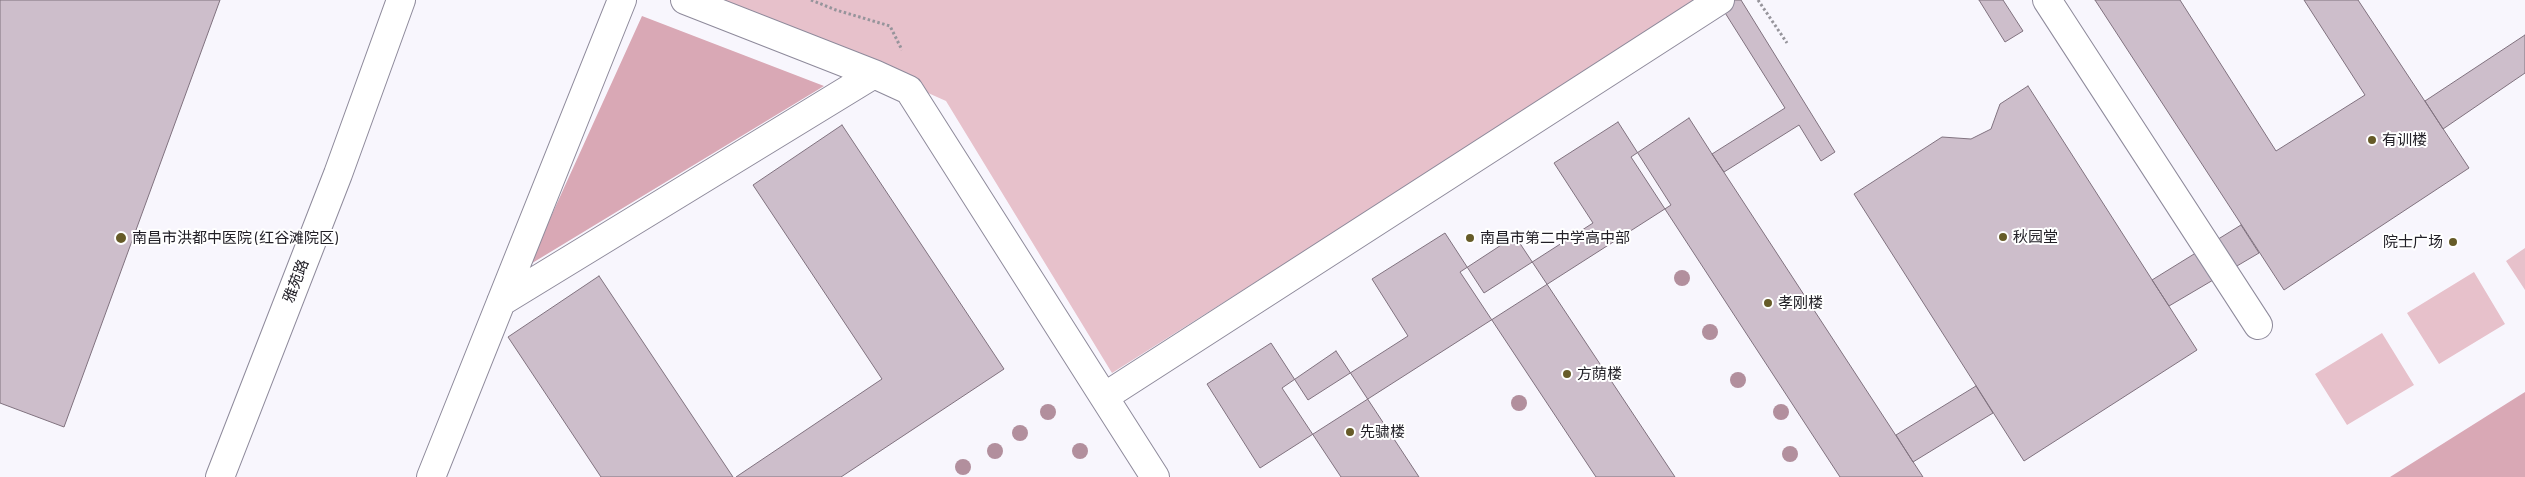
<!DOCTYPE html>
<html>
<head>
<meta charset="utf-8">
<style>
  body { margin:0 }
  canvas { display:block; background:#f8f6fd }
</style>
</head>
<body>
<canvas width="2525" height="477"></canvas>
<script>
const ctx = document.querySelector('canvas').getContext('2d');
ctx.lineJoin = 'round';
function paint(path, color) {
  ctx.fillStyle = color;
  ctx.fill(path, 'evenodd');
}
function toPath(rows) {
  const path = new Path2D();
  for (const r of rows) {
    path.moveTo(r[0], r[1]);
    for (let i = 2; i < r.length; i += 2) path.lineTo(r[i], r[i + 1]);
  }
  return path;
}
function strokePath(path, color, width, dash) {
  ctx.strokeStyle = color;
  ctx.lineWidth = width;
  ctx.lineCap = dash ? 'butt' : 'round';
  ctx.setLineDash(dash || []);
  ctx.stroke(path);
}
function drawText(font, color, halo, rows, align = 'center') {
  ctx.font = font + ' Barlow,"Noto Sans SC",sans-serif';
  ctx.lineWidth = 4;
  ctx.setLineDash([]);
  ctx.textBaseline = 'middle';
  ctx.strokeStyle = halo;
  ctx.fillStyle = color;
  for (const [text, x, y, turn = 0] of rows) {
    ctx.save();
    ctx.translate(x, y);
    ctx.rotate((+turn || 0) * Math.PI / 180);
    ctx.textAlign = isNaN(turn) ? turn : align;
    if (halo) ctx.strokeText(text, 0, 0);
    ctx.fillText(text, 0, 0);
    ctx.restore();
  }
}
paint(toPath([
  [720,0,1701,0,1112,373,946,101],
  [2525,248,2525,290,2506,261],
  [2474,272,2505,324,2439,364,2407,313],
  [2382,333,2414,385,2347,425,2315,374]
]), '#e7c1cb');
paint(toPath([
  [642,16,824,86,529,265],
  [2525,392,2525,477,2390,477]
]), '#d9a8b5');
const building = toPath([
  [0,0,220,0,64,427,0,403,0,0],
  [1717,0,1741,0,1835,152,1821,161,1799,125,1724,172,1712,154,1785,108,1717,0],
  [1979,0,2003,0,2023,31,2005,42,1979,0],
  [2095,0,2180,0,2276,151,2365,95,2304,0,2358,0,2469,168,2284,290,2095,0],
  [2525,35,2525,73,2443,129,2425,101,2525,35],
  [2028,86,2197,350,2024,461,1854,194,1942,137,1971,139,1991,129,2000,104,2028,86],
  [1689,118,1712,154,1923,477,1840,477,1631,157,1689,118],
  [1618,122,1671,205,1260,468,1207,384,1271,343,1308,400,1408,336,1372,279,1445,233,1484,293,1593,223,1554,163,1618,122],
  [842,125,1004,369,841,477,736,477,882,379,753,185,842,125],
  [2241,225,2259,253,2169,306,2152,280,2241,225],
  [1515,236,1675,477,1596,477,1460,272,1515,236],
  [599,276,733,477,601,477,508,337,599,276],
  [1336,351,1419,477,1341,477,1282,388,1336,351],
  [1976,386,1993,413,1913,462,1896,435,1976,386]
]);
paint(building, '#cdbecb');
strokePath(building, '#80727f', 1);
const minor = toPath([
  [685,0,874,74,909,90,1104,397],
  [2047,0,2258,325],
  [501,302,874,74],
  [220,477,338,174,401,0],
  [431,477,622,0],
  [1155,477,1104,397,1720,0]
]);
strokePath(minor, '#8e8a9b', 30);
strokePath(toPath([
  [811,0,836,10,890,26,902,50],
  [1758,0,1787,43]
]), '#96949b', 3, [2.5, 2.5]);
strokePath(minor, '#fff', 28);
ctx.fillStyle = '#b28f9d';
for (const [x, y] of [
  [1682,278],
  [1710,332],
  [1738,380],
  [1519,403],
  [1048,412],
  [1781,412],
  [1020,433],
  [995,451],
  [1080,451],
  [1790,454],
  [963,467]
]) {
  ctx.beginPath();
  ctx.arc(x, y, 8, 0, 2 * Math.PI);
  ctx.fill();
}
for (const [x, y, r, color] of [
  [2372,140,5,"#665b28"],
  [2003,237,5,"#665b28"],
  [121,238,6,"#665b28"],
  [1470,238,5,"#665b28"],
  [2453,242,5,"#665b28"],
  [1768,303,5,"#665b28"],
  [1567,374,5,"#665b28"],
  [1350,432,5,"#665b28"]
]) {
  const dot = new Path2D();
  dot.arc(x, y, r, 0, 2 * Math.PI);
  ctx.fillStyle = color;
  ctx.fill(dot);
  strokePath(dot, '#fff', 2);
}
drawText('15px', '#222027', '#fff', [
  ["有训楼",2382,140],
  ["秋园堂",2013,237],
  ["南昌市洪都中医院 (红谷滩院区)",132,238],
  ["南昌市第二中学高中部",1480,238],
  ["院士广场",2443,242,"right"],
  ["孝刚楼",1778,303],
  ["方荫楼",1577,374],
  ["先骕楼",1360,432]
], 'left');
drawText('15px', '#222027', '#fff', [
  ["雅苑路",296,281,-69]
]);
</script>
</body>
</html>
